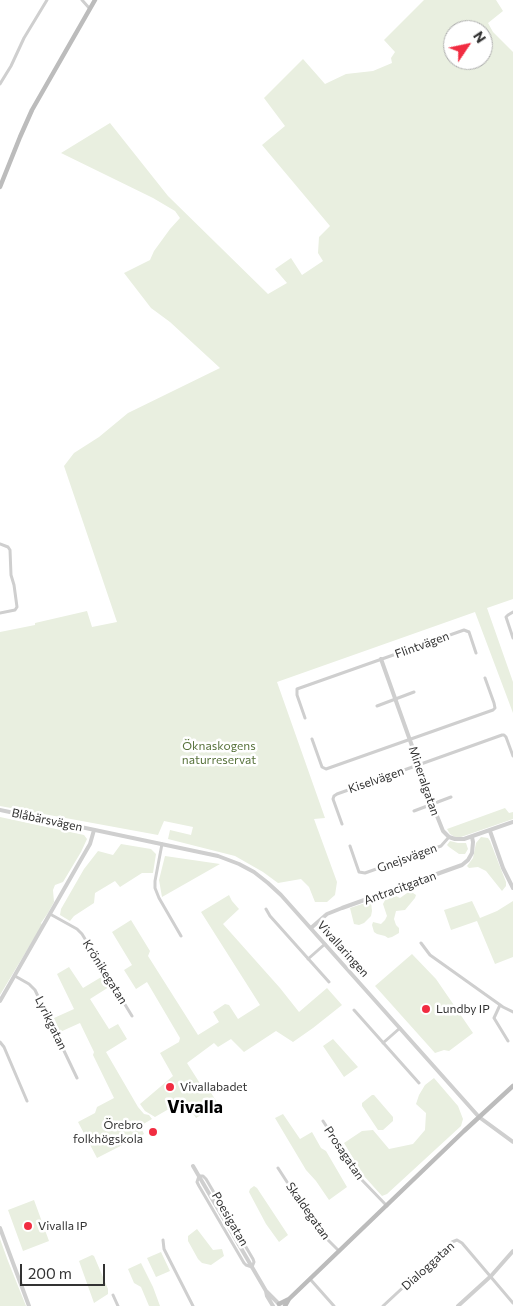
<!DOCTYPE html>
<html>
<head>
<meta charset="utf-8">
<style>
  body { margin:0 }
  #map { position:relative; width:513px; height:1306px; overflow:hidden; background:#fff; font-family:Commissioner,sans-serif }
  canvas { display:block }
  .north { position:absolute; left:443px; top:20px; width:50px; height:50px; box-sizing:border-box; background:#fff; border:1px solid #adadad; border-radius:50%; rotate:56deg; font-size:14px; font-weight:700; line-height:20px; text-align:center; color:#323232 }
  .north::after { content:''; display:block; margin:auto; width:18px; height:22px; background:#f12c41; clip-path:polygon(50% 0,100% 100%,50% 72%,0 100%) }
  .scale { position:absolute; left:20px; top:1264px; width:85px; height:22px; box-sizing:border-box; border:2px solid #323232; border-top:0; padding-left:6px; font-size:15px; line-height:18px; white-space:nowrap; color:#323232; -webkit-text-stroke:4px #fff; paint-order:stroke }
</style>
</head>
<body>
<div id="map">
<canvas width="513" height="1306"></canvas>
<div class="north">N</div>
<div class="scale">200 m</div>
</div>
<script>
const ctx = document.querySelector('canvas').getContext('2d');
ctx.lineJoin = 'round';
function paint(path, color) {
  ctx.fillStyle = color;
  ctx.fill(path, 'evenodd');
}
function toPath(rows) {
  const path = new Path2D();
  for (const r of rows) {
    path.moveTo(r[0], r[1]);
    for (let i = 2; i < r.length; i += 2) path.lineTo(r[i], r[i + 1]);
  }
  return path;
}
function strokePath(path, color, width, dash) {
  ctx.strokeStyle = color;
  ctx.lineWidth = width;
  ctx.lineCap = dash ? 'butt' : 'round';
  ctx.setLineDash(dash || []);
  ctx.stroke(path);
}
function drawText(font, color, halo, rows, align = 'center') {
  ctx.font = font + ' Commissioner,sans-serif';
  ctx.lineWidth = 5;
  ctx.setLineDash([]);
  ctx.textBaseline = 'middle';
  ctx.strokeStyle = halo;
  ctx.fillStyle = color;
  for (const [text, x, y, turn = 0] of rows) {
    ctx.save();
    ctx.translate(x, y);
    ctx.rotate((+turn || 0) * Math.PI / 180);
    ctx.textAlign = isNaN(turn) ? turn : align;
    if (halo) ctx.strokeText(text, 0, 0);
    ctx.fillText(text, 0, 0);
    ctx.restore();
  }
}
paint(toPath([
  [424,0,496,0,503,11,488,23,493,32,513,52,513,599,487,608,513,682,513,713,475,612,277,682,325,818,314,819,337,882,335,895,327,902,315,902,309,887,301,879,278,883,263,872,235,856,168,839,170,830,191,835,193,827,164,821,158,835,0,806,0,632,35,625,35,623,87,611,92,627,117,622,64,466,74,453,99,437,128,413,220,368,170,322,151,308,124,273,150,260,154,251,170,229,180,218,175,211,153,198,61,153,110,123,168,196,268,294,287,283,275,269,291,258,302,275,323,261,318,253,319,237,330,226,262,145,285,126,264,98,303,59,325,84,346,74,373,71,392,63,391,58,395,52,384,40],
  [453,30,483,30,483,60,453,60],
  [505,808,509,813,513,812,513,819,461,837,455,837,450,834,447,829],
  [0,817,84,835,87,839,81,852,63,882,55,885,53,890,54,902,48,913,41,923,42,925,0,995],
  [481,837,488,838,490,841,506,882,506,886,502,891,486,871,478,867,469,868,467,866,473,858,476,843],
  [450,841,458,843,466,843,468,849,465,854,459,854,449,847,447,845],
  [121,844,151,849,156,854,153,873,142,873,120,887,115,881,95,893,94,903,74,916,70,921,60,915,61,909,84,869,98,851,113,855],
  [165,856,220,864,162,897,159,880],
  [410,891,416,895,415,898,405,910,396,911,394,919,396,925,399,928,399,933,392,937,388,938,385,936,377,934,374,932,372,925,373,922,381,924,385,920,387,916,383,904,385,900,396,896,400,898],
  [229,895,232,901,239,909,223,924,280,988,299,1012,327,988,342,1005,313,1028,293,1042,276,1031,244,1052,231,1039,218,1047,214,1043,187,1063,201,1085,208,1088,218,1104,196,1118,186,1103,186,1099,155,1117,145,1111,140,1104,173,1076,160,1053,179,1042,180,1038,147,982,136,989,124,970,132,965,112,932,131,920,150,951,148,956,198,1035,219,1022,213,1012,225,1004,229,1005,238,1019,260,1005,201,912],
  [371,901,372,911,371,916,364,923,359,925,354,924,350,908],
  [472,901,480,918,497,911,513,901,513,957,495,964,477,921,451,930,444,910],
  [412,954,436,979,473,1033,449,1051,444,1050,435,1053,375,986],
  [69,967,83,988,103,976,109,987,90,999,109,1029,118,1024,127,1039,106,1052,138,1107,144,1114,149,1115,152,1119,140,1126,144,1134,97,1158,78,1122,95,1113,97,1107,114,1098,93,1055,94,1052,80,1023,60,1032,54,1018,74,1009,57,974],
  [333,1039,358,1067,344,1077,323,1046],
  [434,1078,458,1106,463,1119,461,1126,387,1194,382,1196,364,1176,344,1143,362,1131,373,1130,389,1149,413,1144,425,1130,426,1113,416,1104,419,1095,425,1085],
  [372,1095,374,1095,393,1117,393,1121,383,1130,378,1130,362,1106,362,1103],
  [283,1114,300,1139,312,1132,321,1148,326,1151,347,1187,329,1200,316,1181,306,1170,275,1118],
  [254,1186,257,1188,288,1235,279,1242,266,1224,249,1192,250,1189],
  [34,1200,49,1241,23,1251,8,1210],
  [197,1229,213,1250,222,1249,224,1256,211,1265,202,1263,198,1259,188,1241,188,1236],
  [0,1239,8,1261,26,1306,0,1306],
  [161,1252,170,1271,156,1277,147,1258],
  [92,1255,94,1256,108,1289,108,1294,94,1303,79,1261],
  [141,1263,153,1287,160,1306,149,1306,141,1287,134,1283,128,1269]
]), '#e9efe0');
strokePath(toPath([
  [82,0,90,9],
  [0,84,11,66,24,38,47,0],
  [0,544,8,547,10,550,11,575,14,585,17,607,15,610,0,613],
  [513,612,508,615,506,617,513,638],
  [377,706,414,692],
  [305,718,297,695,297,689,464,630,469,632,476,653],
  [312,739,322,767,326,769,493,710,495,708,494,703,485,678],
  [414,811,451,797],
  [342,824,333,799,334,796,337,794,502,735,504,735,506,737,513,756],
  [162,844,155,881,155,888,159,898,181,936],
  [350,846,359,872,365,873,441,846,449,837],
  [266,909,270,916,329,982],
  [50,914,77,929,82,934,132,1016],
  [421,943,430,955,503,1007,513,1012],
  [308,959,325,944],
  [15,976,29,984,35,990,77,1078],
  [500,1005,494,1018,508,1041],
  [354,1010,419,1083],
  [0,1042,4,1047,27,1101],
  [383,1043,400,1028],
  [323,1121,360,1178,387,1206],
  [278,1168,318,1230,339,1251],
  [199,1176,203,1176,206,1179,253,1259,254,1262,252,1267,246,1265,244,1263,199,1186,197,1182,199,1176],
  [163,1240,164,1249,193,1306],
  [310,1279,334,1306],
  [113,1295,118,1306],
  [383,1306,452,1242,457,1240,462,1243,513,1303]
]), '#cfcfcf', 3);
strokePath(toPath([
  [381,659,437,816,443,831,449,837,455,839,464,839,513,822],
  [0,810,218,856,239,864,254,872,268,883,281,895,479,1117,513,1142],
  [490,831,503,868,513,888],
  [311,928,327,914,342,908,462,865,468,860,472,853,473,842,472,837],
  [0,1001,79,863,90,844,94,830],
  [193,1166,266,1291,267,1296,273,1306],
  [0,1228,29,1306],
  [266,1291,279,1304],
  [458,1306,491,1276,513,1251]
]), '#cfcfcf', 4);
strokePath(toPath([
  [0,187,20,137,32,110,95,0],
  [279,1304,289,1299],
  [285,1306,289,1299,464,1131,513,1086]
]), '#bcbcbc', 4.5);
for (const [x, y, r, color] of [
  [426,1009,5,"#f12c41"],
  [170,1087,5,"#f12c41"],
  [153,1132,5,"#f12c41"],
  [28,1226,5,"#f12c41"]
]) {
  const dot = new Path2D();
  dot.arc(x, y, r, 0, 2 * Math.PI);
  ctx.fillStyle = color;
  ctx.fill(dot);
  strokePath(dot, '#fff', 2);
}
drawText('12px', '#323232', '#fff', [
  ["Flintvägen",422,645,-20],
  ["Kiselvägen",376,780,-19],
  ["Mineralgatan",424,781,71],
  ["Blåbärsvägen",47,820,12],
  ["Gnejsvägen",407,858,-20],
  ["Antracitgatan",400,888,-20],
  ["Vivallaringen",343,949,48],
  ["Krönikegatan",105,972,58],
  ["Lyrikgatan",51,1023,64],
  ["Prosagatan",344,1153,56],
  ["Skaldegatan",308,1211,55],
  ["Poesigatan",230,1219,60],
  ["Dialoggatan",428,1266,-42]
]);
drawText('12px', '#57723b', '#fff', [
  ["Öknaskogens",219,746],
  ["naturreservat",219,760]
]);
drawText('12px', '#323232', '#fff', [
  ["Lundby IP",436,1009],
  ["Vivallabadet",180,1087],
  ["Örebro",143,1125,"right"],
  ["folkhögskola",143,1139,"right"],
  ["Vivalla IP",38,1226]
], 'left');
drawText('bold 18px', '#000', '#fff', [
  ["Vivalla",195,1107]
]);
</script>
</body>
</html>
